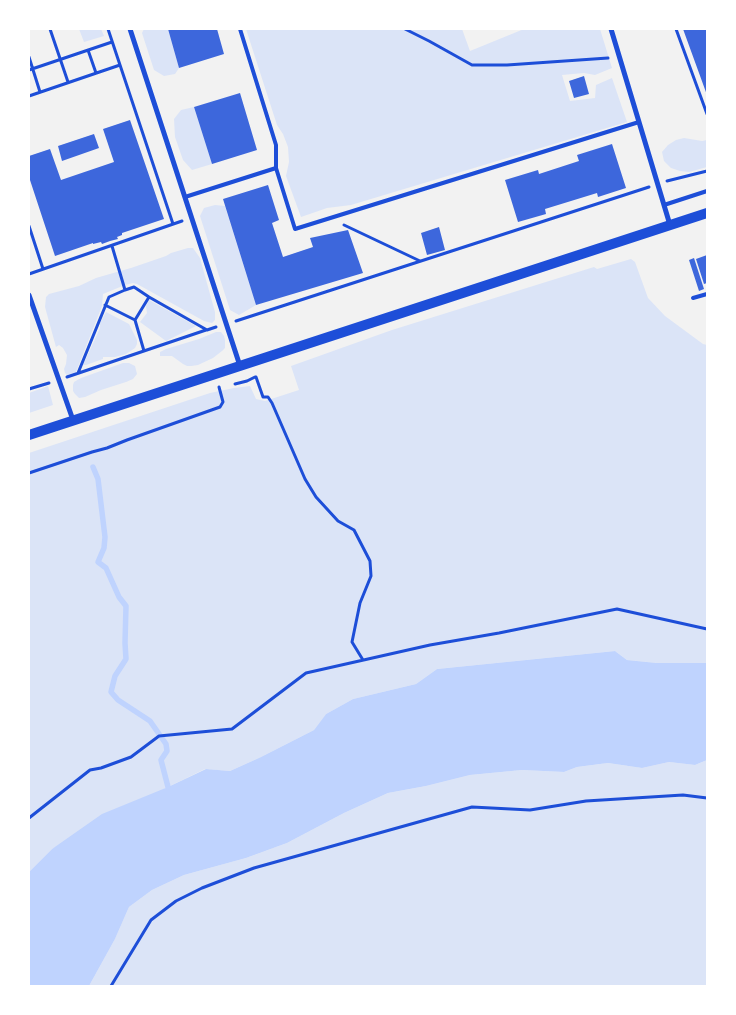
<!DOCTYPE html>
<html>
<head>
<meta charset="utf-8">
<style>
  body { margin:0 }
  #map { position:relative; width:736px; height:1015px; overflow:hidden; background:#f2f2f2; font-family:"Noto Sans",sans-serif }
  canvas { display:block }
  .frame { position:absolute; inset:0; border:30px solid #fff; pointer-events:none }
</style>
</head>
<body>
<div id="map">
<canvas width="736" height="1015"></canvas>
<div class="frame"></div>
</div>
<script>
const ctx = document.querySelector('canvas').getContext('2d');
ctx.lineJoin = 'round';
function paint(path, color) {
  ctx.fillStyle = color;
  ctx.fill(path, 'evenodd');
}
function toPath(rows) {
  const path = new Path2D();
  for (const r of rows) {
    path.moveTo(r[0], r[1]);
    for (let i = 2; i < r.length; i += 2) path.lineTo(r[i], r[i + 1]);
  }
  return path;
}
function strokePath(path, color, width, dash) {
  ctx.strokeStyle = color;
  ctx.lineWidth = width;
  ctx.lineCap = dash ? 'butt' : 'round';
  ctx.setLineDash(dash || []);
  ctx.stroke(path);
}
paint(toPath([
  [79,29,101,29,104,36,84,42],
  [144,29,168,29,179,68,175,74,164,76,154,70,142,33],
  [246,29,462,29,470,51,524,29,600,29,612,68,595,75,584,73,562,75,570,101,595,98,596,85,612,78,627,122,351,205,327,208,301,217,286,176,289,162,288,147,283,134,277,125],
  [194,107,212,164,192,170,183,160,175,137,174,119,181,110],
  [684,138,702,141,707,140,707,167,689,172,680,171,671,168,664,161,662,152,668,145,676,140],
  [215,205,225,206,256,305,239,315,230,310,200,216,204,208],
  [188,248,193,248,200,258,215,312,215,320,212,323,204,321,137,284,133,283,125,285,103,294,102,306,76,372,67,375,65,373,64,369,66,364,67,355,63,348,59,345,56,347,45,307,46,297,49,294,79,286,96,278,131,268,166,256,171,253],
  [631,259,635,262,648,298,665,316,703,344,707,345,707,663,657,663,627,660,615,651,437,669,416,684,353,699,326,714,314,730,261,757,230,771,205,769,168,787,52,849,29,872,29,453,210,393,234,388,250,386,256,399,265,401,299,390,291,366,392,330,594,267,597,269],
  [149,300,196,326,166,341,140,322,147,313,146,306],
  [106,312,129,324,137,340,137,344,135,348,126,354,115,357,103,357,103,359,86,365,83,365,100,328,100,323],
  [216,332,221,332,224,336,225,340,225,348,222,351,213,358,198,365,191,366,187,366,183,364,172,356,160,356,160,352,166,349,199,339],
  [123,363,129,363,135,366,137,374,133,379,126,382,101,390,85,397,79,398,75,394,73,391,73,385,74,382,81,378],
  [48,386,53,405,29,413,29,393],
  [707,760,707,986,89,986,115,939,129,907,152,890,184,875,246,858,287,843,344,813,388,793,426,786,470,775,522,770,564,772,577,767,608,763,642,768,669,762,695,765]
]), '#dbe4f7');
paint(toPath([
  [615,651,627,660,657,663,707,663,707,760,695,765,669,762,642,768,608,763,577,767,564,772,522,770,470,775,426,786,388,793,344,813,287,843,246,858,184,875,152,890,129,907,115,939,89,986,29,986,29,872,52,849,102,814,168,787,206,769,230,771,261,757,314,730,326,714,353,699,416,684,437,669]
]), '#bfd3fe');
strokePath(toPath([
  [93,467,98,479,105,537,104,548,98,562,106,568,119,597,126,606,125,643,126,659,115,676,111,692,118,700,150,721,166,744,167,751,161,760,168,787]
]), '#bfd3fe', 5.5);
paint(toPath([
  [168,29,217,29,224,54,179,68],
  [683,29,707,29,707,95],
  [584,76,589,94,574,98,569,81],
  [240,93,257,150,212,164,194,107],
  [130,120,164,219,122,233,122,235,117,237,118,239,110,241,102,244,101,242,93,244,93,243,55,256,29,177,29,156,50,149,61,180,114,162,103,129],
  [94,134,99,148,62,161,58,146],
  [612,144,626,188,598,197,597,193,545,209,546,214,518,222,505,180,538,170,539,174,579,161,577,155],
  [268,185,279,220,272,223,283,257,313,247,310,238,348,230,363,273,256,305,223,199],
  [439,227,445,250,427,255,421,233],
  [707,255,707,283,704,284,696,259],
  [694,258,704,289,699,291,689,260]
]), '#3d67dc');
strokePath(toPath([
  [50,29,68,82],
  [108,29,173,224],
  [405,29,429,41,472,65,507,65,608,58],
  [676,29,707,114],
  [88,50,96,73],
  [29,57,40,92],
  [29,70,112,42],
  [29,96,120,65],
  [667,181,707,171],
  [344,225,420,261],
  [29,226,43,269],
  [112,246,125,290],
  [29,274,182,221],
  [105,305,135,320],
  [236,321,649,187],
  [144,351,135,320,149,297],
  [78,373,109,297,125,290,134,287,149,297,207,330,216,327],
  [67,377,206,330],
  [256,377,263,397,268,397,272,403,305,479,316,497,338,521,354,530,370,561,371,576,360,603,352,642,363,660],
  [235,384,247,381,255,377],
  [29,389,49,383],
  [29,473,92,452,107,448,127,440,220,407,223,402,219,387],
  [29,818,90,770,101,768,131,757,159,736,232,729,306,673,430,645,499,633,617,609,707,629],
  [111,986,151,920,176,901,202,888,254,868,472,807,530,810,586,801,683,795,707,798]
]), '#1d4ed8', 3);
strokePath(toPath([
  [240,29,276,145,276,168],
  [185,197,276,168,295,229,639,122],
  [664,205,707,191],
  [693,298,707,294]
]), '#1d4ed8', 4);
strokePath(toPath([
  [130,29,240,366],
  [611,29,670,225],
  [29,295,73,420]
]), '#1d4ed8', 5);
strokePath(toPath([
  [29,435,707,213]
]), '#1d4ed8', 10);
</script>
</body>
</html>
